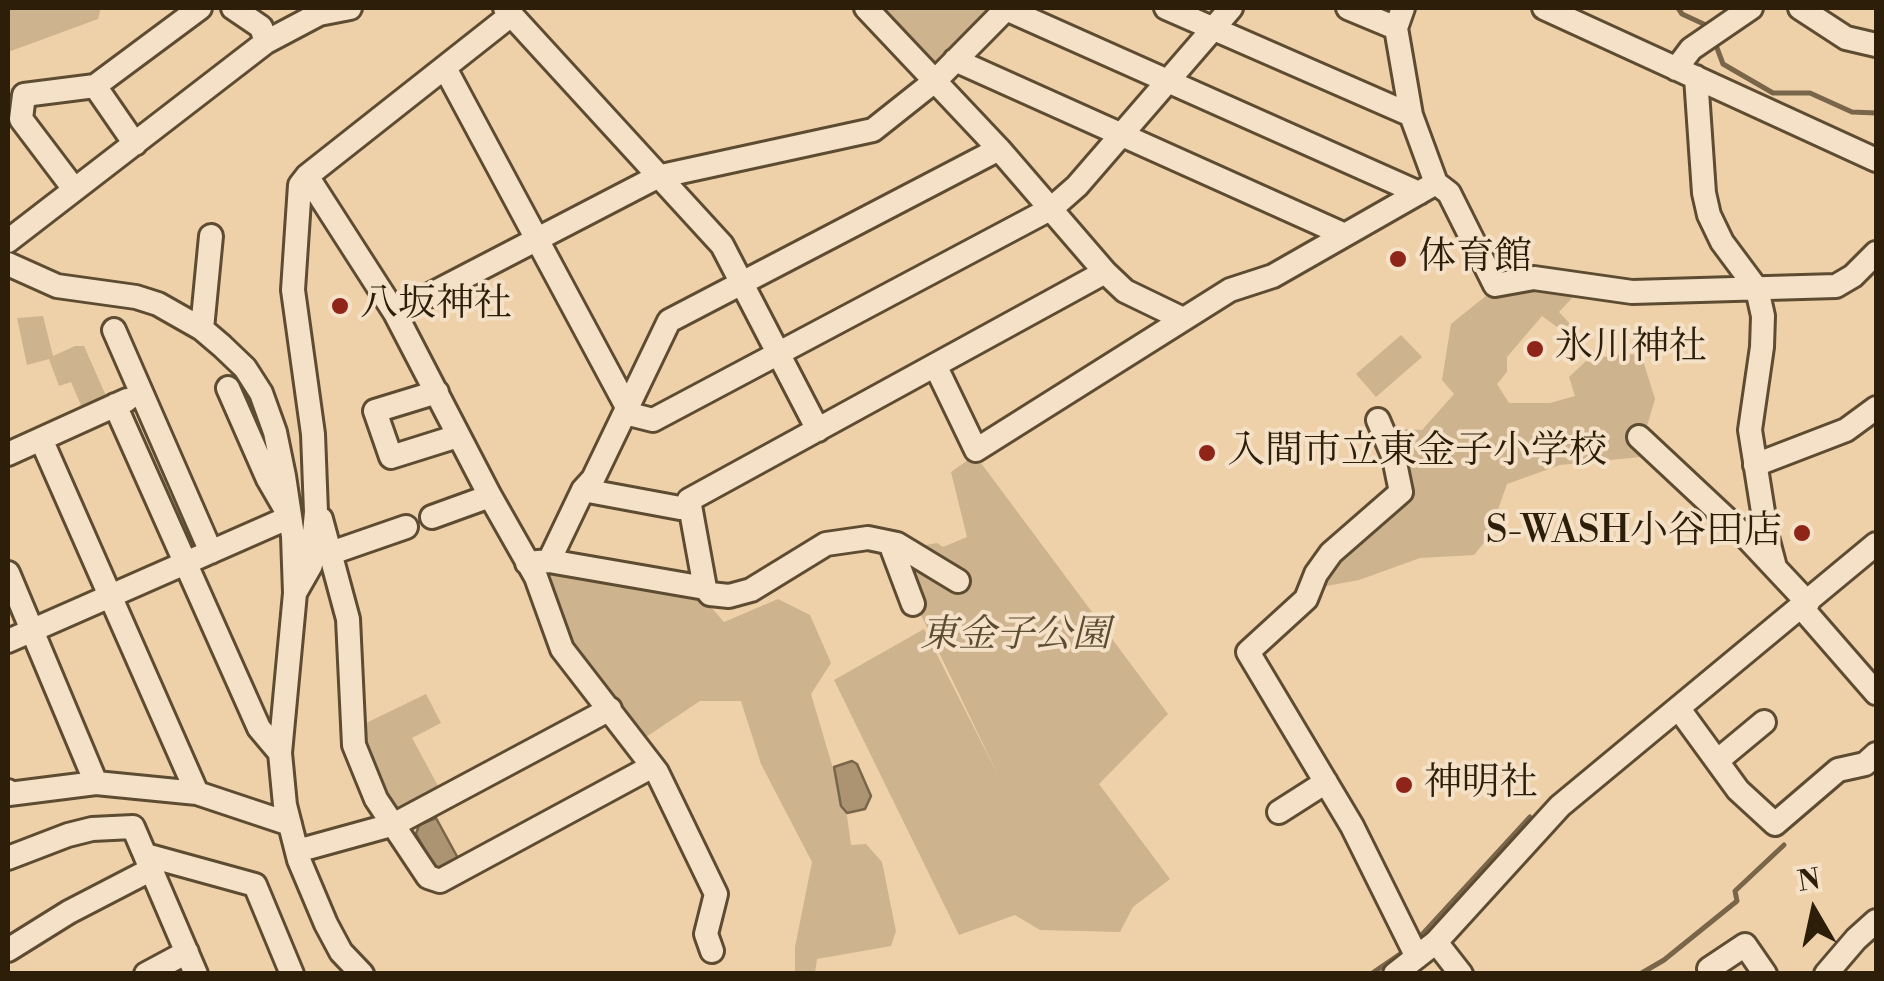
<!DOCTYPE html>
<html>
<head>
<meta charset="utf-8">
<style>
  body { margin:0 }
  #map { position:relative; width:1884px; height:981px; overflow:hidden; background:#eed1a9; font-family:"Libre Bodoni",serif }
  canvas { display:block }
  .frame { position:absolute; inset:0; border:10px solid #2d1e0a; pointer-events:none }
  .north { position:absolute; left:1764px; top:861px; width:100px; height:100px; -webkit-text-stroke:8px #f4e1c7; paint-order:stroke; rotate:351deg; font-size:28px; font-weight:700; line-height:40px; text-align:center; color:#2d1e0a }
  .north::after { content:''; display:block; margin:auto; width:35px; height:45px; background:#2d1e0a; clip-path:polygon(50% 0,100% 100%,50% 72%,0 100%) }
</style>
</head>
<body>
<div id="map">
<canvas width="1884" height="981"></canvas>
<div class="frame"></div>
<div class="north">N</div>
</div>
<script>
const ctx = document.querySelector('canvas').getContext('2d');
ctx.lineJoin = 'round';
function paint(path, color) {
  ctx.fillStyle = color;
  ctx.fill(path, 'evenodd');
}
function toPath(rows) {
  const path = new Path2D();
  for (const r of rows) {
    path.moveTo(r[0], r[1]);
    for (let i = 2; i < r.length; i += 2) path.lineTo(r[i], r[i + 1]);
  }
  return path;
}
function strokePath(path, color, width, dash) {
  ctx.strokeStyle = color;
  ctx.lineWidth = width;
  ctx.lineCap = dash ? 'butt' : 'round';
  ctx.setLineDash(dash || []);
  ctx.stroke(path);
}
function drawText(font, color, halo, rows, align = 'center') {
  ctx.font = font + ' "Libre Bodoni","Noto Serif JP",serif';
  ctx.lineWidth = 8;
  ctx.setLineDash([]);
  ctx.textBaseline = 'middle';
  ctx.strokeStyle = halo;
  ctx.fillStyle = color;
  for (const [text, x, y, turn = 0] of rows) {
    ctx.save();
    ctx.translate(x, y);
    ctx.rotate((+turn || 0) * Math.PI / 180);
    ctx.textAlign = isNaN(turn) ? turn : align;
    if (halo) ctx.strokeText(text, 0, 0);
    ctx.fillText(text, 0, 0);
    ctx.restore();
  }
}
paint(toPath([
  [8,8,101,8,98,19,8,52],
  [879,8,998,8,941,64,933,65],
  [1497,287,1576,287,1572,298,1559,312,1572,326,1557,327,1542,316,1507,357,1507,372,1497,384,1509,403,1550,403,1575,396,1569,377,1586,361,1613,355,1641,354,1655,399,1647,426,1656,448,1641,457,1560,465,1507,484,1488,538,1474,555,1420,558,1359,580,1315,588,1333,558,1411,487,1403,429,1422,430,1454,394,1442,380,1451,324],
  [43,316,53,356,75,346,84,346,107,398,83,410,71,382,59,386,49,359,27,365,17,318],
  [1401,335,1422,357,1376,397,1356,374],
  [975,455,1168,714,1099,784,1170,879,1133,907,1120,932,1040,930,1015,915,959,935,834,680,924,629,999,777,908,588,902,560,920,546,937,543,943,547,967,537,951,472],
  [552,569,704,599,724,622,778,599,810,615,831,663,811,694,847,816,851,845,866,844,882,862,896,931,891,946,817,959,815,973,795,973,795,947,812,862,761,764,741,701,700,701,640,741,567,642,544,579],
  [426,694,441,723,412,738,443,795,406,814,391,811,361,743,360,726]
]), '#cdb38e');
const water = toPath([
  [852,761,857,764,871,796,865,809,847,813,841,806,834,767,852,761],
  [436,818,459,860,442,868,434,866,416,834,419,825,436,818]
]);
paint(water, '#ac9473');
strokePath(water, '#796549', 2.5);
strokePath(toPath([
  [1678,8,1682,14,1708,26],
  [1714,40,1723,64,1773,93,1810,93,1852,112,1876,113],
  [1418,939,1530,817],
  [1371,974,1406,950],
  [1640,974,1664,960,1737,901,1735,891,1784,845]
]), '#796549', 5);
const minor = toPath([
  [233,8,261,27,266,42],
  [505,8,722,245,818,430],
  [866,8,999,149,1105,272,1125,291,1183,319],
  [1166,8,1411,115],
  [1348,8,1396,28],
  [1403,8,1396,28,1411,115,1436,183,1449,193,1495,285,1534,278,1632,292,1836,286,1853,276,1876,253],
  [1544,8,1876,160],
  [1800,8,1846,38,1876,45],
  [1006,9,1419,193],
  [955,60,1345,235],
  [445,68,627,407],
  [1676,69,1691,49,1751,8],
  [1696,77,1704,193,1709,215,1722,242,1757,289,1763,316,1762,347,1750,430,1767,537,1775,567],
  [95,86,200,8],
  [307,176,395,313,490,496,536,577,562,649,657,772,716,894,706,934,712,951],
  [74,189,21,119,24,95,95,86,135,144],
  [8,241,266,42,319,14,350,8],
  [8,264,57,286,136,297,158,304,202,329,222,346,245,368,261,393,275,432,284,476,293,536,295,593,280,753,285,805,299,860,326,924,341,952,362,974],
  [395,313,657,177,873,130,936,80,1007,8],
  [202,329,211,236],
  [114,330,211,552],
  [935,365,976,450,1230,290,1273,276,1436,183],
  [437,392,375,411,391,457,458,436],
  [115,405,259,728,280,753],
  [625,413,653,420,1052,208,1077,186,1231,8],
  [1378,420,1394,458,1401,492,1331,553,1316,574,1306,599,1248,652,1352,826,1417,957],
  [1639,437,1748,539,1808,603],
  [41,439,197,793],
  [8,454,127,400],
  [1755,465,1846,430,1876,408],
  [583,490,680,508],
  [432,517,490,496],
  [321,519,348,619,354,745,376,799,428,877,440,881,651,767],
  [890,543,913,604],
  [331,553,406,527],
  [549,561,705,588,710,594,729,596,751,590,826,544,868,538,897,544,958,581],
  [527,563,549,561,583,490,593,479,669,321,999,149],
  [8,573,96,783],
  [705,588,689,500,1105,272],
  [295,593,311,565,316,512,313,434,293,290,300,185,307,176,511,15],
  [1802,608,1876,693],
  [8,641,290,517,268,479,228,388],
  [1679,709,1738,790,1775,824,1838,770,1865,764,1876,754],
  [1717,761,1764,722],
  [8,791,9,794,96,783,197,793,290,824],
  [1279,812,1326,782],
  [297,851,395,824,610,709],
  [146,855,255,885,292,974],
  [8,858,68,835,92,829,133,827,196,974],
  [1436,942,1461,974],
  [8,950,69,912,152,869],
  [146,974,187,952],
  [1395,974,1436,942,1560,806,1876,544],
  [1712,974,1709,969,1745,945,1765,974],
  [1826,974,1856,939,1876,921]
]);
strokePath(minor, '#5d4b32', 28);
strokePath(minor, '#f4e1c7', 22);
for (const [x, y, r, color] of [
  [1398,259,10,"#8f2418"],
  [340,306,10,"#8f2418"],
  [1535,349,10,"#8f2418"],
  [1207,453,10,"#8f2418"],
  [1802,533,10,"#8f2418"],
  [1404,785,10,"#8f2418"]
]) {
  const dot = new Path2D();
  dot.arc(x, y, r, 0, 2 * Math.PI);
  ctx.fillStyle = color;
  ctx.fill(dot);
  strokePath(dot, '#f4e1c7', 4);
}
drawText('38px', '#2d1e0a', '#f4e1c7', [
  ["体育館",1418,259],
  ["八坂神社",360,306],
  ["氷川神社",1555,349],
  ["入間市立東金子小学校",1227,453],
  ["S-WASH小谷田店",1782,533,"right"],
  ["神明社",1424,785]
], 'left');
drawText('italic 38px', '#5d4b32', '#f4e1c7', [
  ["東金子公園",1015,637]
]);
</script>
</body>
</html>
